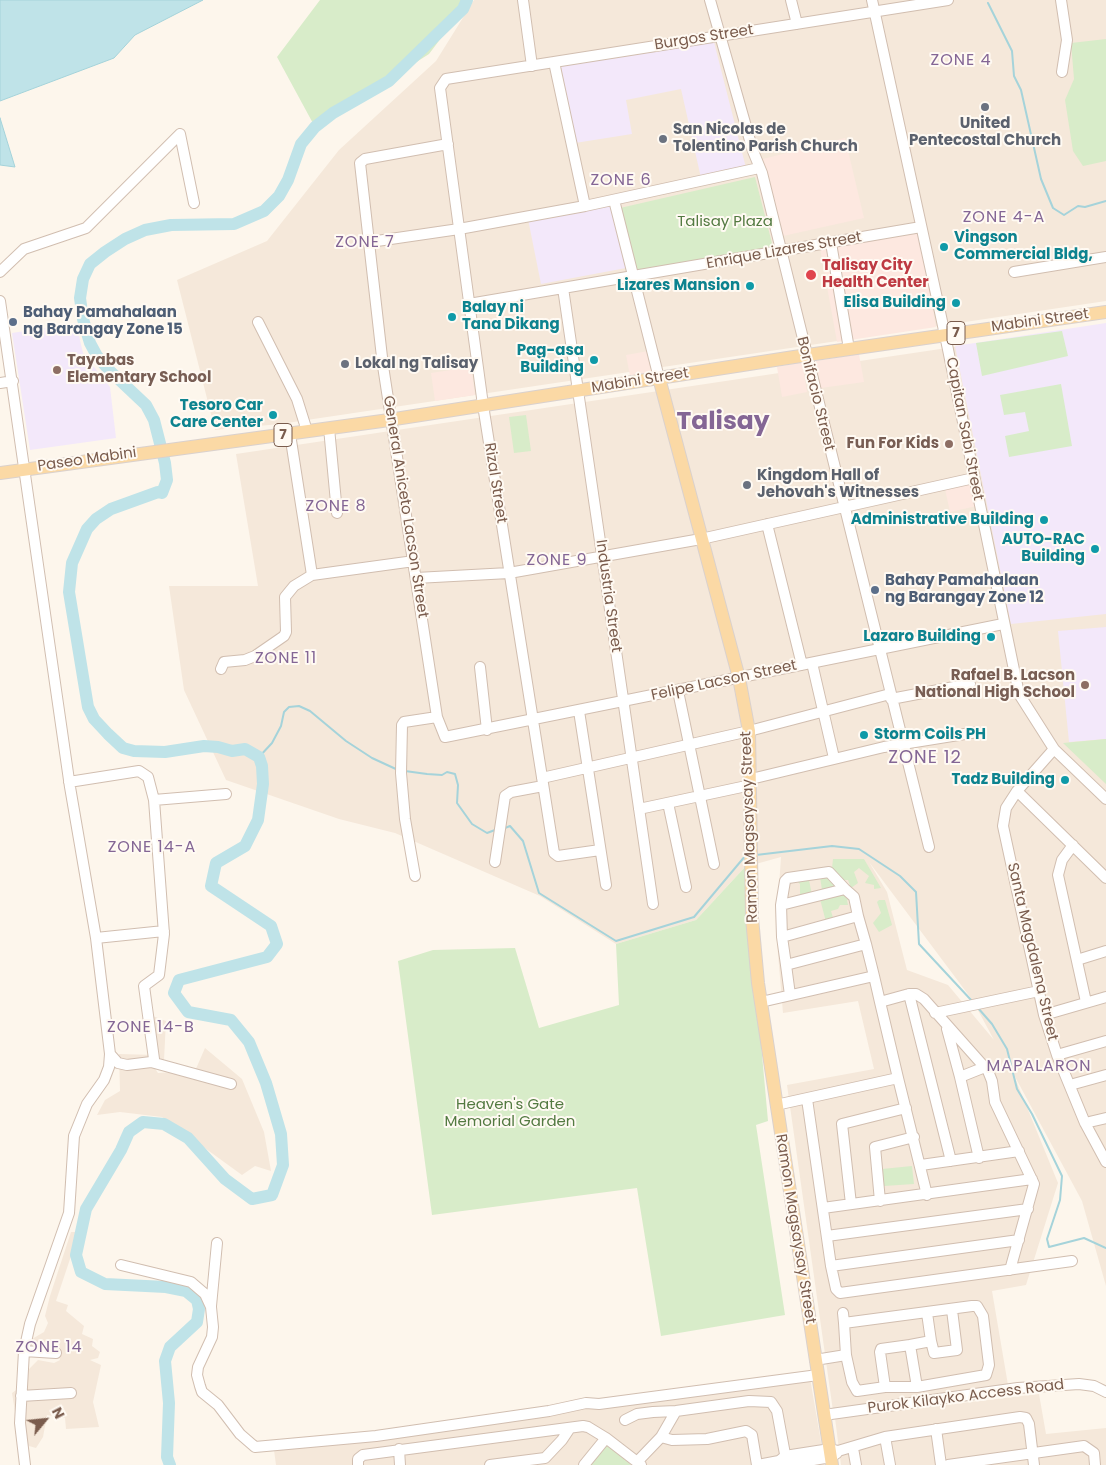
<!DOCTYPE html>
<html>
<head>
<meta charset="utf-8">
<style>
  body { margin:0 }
  #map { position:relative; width:1106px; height:1465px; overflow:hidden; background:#fdf6ec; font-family:Poppins,sans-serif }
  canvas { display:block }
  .north { position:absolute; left:20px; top:1395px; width:50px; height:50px; -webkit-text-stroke:4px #fffaf3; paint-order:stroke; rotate:62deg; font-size:14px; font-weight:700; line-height:20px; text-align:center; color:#7a5c4d }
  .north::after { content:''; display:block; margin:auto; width:18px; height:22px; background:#7a5c4d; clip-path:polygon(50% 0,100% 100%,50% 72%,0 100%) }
</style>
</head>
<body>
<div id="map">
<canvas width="1106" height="1465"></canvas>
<div class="north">N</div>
</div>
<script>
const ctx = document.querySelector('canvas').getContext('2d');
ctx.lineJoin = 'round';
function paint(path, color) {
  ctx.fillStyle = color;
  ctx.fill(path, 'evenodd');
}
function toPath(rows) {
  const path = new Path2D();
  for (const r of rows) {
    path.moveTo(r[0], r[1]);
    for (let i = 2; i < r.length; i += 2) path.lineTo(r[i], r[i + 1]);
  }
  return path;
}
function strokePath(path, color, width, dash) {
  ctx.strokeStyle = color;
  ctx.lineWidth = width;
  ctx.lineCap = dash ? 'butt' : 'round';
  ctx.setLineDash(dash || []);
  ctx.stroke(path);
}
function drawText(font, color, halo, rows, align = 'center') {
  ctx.font = font + ' Poppins,sans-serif';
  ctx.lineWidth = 4;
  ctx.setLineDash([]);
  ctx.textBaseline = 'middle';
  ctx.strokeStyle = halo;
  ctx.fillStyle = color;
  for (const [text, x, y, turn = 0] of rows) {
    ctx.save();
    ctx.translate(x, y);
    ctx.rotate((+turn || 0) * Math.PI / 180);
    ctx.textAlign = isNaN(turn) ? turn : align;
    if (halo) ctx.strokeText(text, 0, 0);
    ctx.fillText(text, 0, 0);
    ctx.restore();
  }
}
paint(toPath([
  [474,0,1106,0,1106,301,280,424,215,430,177,280,267,241,339,150,436,61],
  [1106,327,1106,1286,1082,1201,1013,1073,1058,1183,1026,1285,992,1291,1008,1385,833,1411,787,1085,874,1069,858,1001,783,1013,776,930,781,857,745,867,696,920,616,944,540,896,395,833,339,819,226,780,184,690,169,586,258,586,236,454,967,345],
  [869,862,973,1001,994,1040,948,985,907,970,887,892],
  [150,1015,166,1021,164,1060,154,1067,158,1073,195,1071,205,1048,242,1079,264,1132,271,1171,255,1166,242,1175,162,1117,120,1112,97,1115,105,1100,120,1091,119,1054,155,1055],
  [71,1232,79,1232,56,1301,68,1305,66,1311,84,1326,82,1334,93,1339,92,1346,100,1352,98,1358,90,1360,101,1365,93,1402,99,1427,66,1429,65,1418,47,1415,43,1437,36,1448,29,1446,21,1435,15,1434,16,1418,12,1393,26,1383,28,1370,38,1360,54,1363,60,1360,58,1355,42,1353,32,1339,44,1332,48,1323,45,1316,50,1296],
  [810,1378,825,1465,276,1465,274,1450],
  [1039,1394,1046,1434,1106,1428,1106,1465,841,1465,835,1418]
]), '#f5e8da');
paint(toPath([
  [845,138,864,218,783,236,763,159],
  [919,230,936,327,837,342,820,248],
  [648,351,651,373,630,376,626,355],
  [859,354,864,382,821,388,816,361],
  [802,362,807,392,782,397,777,367],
  [471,367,475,395,435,401,431,373],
  [972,483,977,506,950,512,945,489]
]), '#fde8e0');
paint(toPath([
  [714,42,746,168,701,178,681,89,626,100,632,134,575,143,561,66],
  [611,204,626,268,541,284,528,219],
  [76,323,83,353,110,387,116,438,30,450,12,333],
  [1106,323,1106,614,1011,624,955,346],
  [1106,627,1106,739,1069,742,1058,631]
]), '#f3e8fa');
paint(toPath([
  [320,0,467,0,463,9,429,54,315,127,277,57],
  [1106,39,1106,161,1083,166,1073,151,1065,100,1074,79,1071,43],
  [755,177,774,251,637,275,620,208],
  [1062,331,1068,356,982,376,976,343],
  [1061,384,1072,446,1009,457,1005,436,1029,431,1025,412,1004,415,1000,395],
  [526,415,531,451,514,453,509,417],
  [1106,739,1106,784,1063,743],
  [833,859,864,859,881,888,874,889,874,885,865,883,869,876,859,868,854,872,858,883,851,888,848,880,842,880,832,868],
  [745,867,768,1121,756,1125,785,1315,661,1336,637,1188,432,1215,398,961,433,950,515,948,539,1028,619,1005,616,944,696,920],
  [829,873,840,889,822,890,820,877,809,880,812,895,806,897,800,894,800,884,797,881],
  [845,890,852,901,847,900,848,905,840,905,838,909,831,911,834,921,826,922,820,899],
  [879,900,885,900,892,925,879,932,873,923,881,913,877,902],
  [912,1166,914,1184,884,1186,882,1169],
  [604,1442,631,1465,585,1465]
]), '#d8ecc9');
const water = toPath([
  [0,0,203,0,135,35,114,58,0,101,0,0],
  [0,118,15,167,0,165,0,118]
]);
paint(water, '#bfe3e8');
strokePath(water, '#a5d3da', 1);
strokePath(toPath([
  [988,3,1012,51,1014,76,1021,90,1041,179,1053,208,1064,215,1078,206,1085,207,1106,201],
  [259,757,272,743,281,726,284,712,289,707,299,706,310,711,346,741,372,758,398,770],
  [405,771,427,774,442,775,447,772,455,774,458,785,457,803,472,824,487,833,495,830],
  [505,828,510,826,523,841,539,893,616,941,694,917,746,855],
  [756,855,832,846,859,849,900,876,916,892,919,944,972,1001],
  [978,1008,992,1024,1007,1049,1017,1089,1032,1114,1062,1176,1060,1200,1047,1239,1049,1247,1084,1238,1106,1248]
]), '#a5d3da', 2);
strokePath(toPath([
  [170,1465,167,1457,169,1403,165,1361,170,1347,197,1322,199,1309,197,1300,186,1291,166,1287,105,1284,81,1272,76,1255,86,1209,121,1150,129,1132,143,1122,164,1124,188,1138,225,1179,252,1199,272,1195,283,1165,281,1134,266,1083,249,1042,231,1020,188,1012,174,993,179,980,267,957,277,944,271,926,211,886,216,863,245,846,258,820,263,784,262,766,259,757,245,749,232,751,218,747,204,746,165,752,134,751,123,748,108,734,94,719,88,707,69,592,72,563,87,529,96,519,111,509,158,492,162,493,167,480,165,463,154,420,146,405,110,371,97,356,90,343,83,319,80,298,83,279,90,264,105,252,125,239,145,230,171,225,234,224,264,211,279,196,288,180,301,144,315,127,333,113,389,81,463,9,467,0]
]), '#bfe3e8', 12);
const minor = toPath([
  [523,0,532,66],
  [710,0,753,151,762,173,929,847],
  [791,0,797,24],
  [872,0,945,335,1019,694,1054,749,1106,799],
  [1061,0,1067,40,1062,72],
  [554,62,585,206],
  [180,134,194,203],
  [448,144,365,159,360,163,383,366,437,717,445,737,1003,624],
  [614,200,659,378],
  [370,242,459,229,585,206,759,168],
  [831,243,849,349],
  [0,272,24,249,86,228,180,134],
  [1014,272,1106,257],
  [563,288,653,904],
  [0,301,70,787,96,938,110,1054,109,1067,104,1080,87,1104,74,1136,69,1213,30,1324,24,1351,20,1423,25,1465],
  [469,304,921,227],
  [258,322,297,399,307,431],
  [0,383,13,381],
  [329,428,337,513],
  [290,434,312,575,414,561],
  [767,524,802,665],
  [416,578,509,573,701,539,974,478],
  [812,663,834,758],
  [480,667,487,730],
  [221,669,224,662,245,660,255,656,284,636,286,632,285,597,294,586,312,575],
  [678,691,714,864],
  [891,699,970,684],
  [579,711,606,885],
  [1054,749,1017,791,1006,808,1003,826,1044,1015,1057,1055,1085,1123,1106,1162],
  [542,778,749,731,890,694],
  [751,779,884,747,977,732],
  [69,782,139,771,148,777,154,800,164,934,159,975,144,986,154,1059,151,1062,127,1065,118,1063,110,1054],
  [1017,791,1106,878],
  [154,800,226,794],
  [668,803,686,887],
  [639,809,751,785],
  [1073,845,1062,860,1058,875,1086,1002],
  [600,850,558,856,554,853,483,405,440,88,446,79,948,0],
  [495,862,505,796,511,792,543,786],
  [415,876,405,819,401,773,402,725,404,722,437,717],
  [781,905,785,881,788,878,829,872,845,889],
  [782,937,781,905,845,889,854,897,858,916],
  [96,938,164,931],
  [1077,960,1106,951],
  [786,965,790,995],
  [909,994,916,994,924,999,988,1071,992,1081,995,1102,1034,1184,1010,1270],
  [761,1002,874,976],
  [880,1002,909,994,951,1161],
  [935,1013,1039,991],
  [1044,1015,1106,997],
  [947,1029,960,1077],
  [1057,1055,1106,1041],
  [151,1062,231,1084],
  [898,1078,927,1195],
  [1070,1085,1106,1075],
  [807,1099,831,1266,836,1289,840,1293,1072,1261],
  [776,1105,898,1078,880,1002,874,976,866,944,858,916,782,937,786,965,866,944],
  [1085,1123,1106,1118],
  [979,1158,960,1077,985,1067],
  [921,1165,1019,1151],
  [880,1201,875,1147,914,1137],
  [851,1204,842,1124,906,1108],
  [823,1208,1032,1179],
  [827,1236,1028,1209],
  [121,1265,191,1282,205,1294,211,1307,213,1327,212,1337,198,1367,197,1375,200,1386,202,1392,218,1405,240,1434,255,1447,376,1436,549,1411,586,1403,599,1404,818,1375],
  [831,1266,1019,1240],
  [211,1306,217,1243],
  [972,1306,977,1306,983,1316,989,1365,986,1375,917,1387,885,1387,857,1391,852,1382,846,1355,844,1323,972,1306],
  [843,1313,844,1323],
  [931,1341,934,1353,957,1350,952,1310],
  [910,1345,931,1341,927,1313],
  [24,1351,56,1353],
  [815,1360,846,1355],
  [885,1387,880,1352,881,1349,910,1345,917,1387],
  [21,1396,71,1393],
  [824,1415,1018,1388,1079,1384,1094,1386,1106,1392],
  [625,1420,637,1414,653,1412,676,1411,749,1401,771,1402,777,1411,787,1465],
  [936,1429,941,1465],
  [661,1437,672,1440,707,1439,746,1431,752,1435,757,1465],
  [885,1437,890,1465],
  [853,1448,856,1465],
  [399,1449,400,1465],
  [779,1461,785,1456,830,1449,838,1451,885,1437,1020,1417,1026,1418,1029,1424,1034,1465],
  [637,1462,661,1437,676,1411],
  [358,1465,358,1459,363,1455,583,1426,588,1427,606,1438,641,1465],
  [490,1465,545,1458,562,1440,570,1428],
  [584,1465,606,1438],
  [758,1465,779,1461,787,1463,802,1462,831,1457,837,1453],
  [948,1465,1084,1446,1094,1453,1095,1465]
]);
const major = toPath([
  [659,378,739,678,749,731,752,918,758,983,832,1465],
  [0,473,382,421,794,357,1106,312]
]);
strokePath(minor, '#d1beb0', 12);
strokePath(major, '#dad1cd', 14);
strokePath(minor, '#fff', 10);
strokePath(major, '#fbd9a5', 12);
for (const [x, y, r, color] of [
  [985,107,5,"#6b7280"],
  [663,139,5,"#6b7280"],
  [944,247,5,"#0f9aa8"],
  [811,275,6,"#e0444e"],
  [750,286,5,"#0f9aa8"],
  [956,303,5,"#0f9aa8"],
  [452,317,5,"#0f9aa8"],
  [13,322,5,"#5c6f8a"],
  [594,360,5,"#0f9aa8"],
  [345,364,5,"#6b7280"],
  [57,370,5,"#8d6e63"],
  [273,415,5,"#0f9aa8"],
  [949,444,5,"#8d6e63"],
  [747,485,5,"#6b7280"],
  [1044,520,5,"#0f9aa8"],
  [1095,549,5,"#0f9aa8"],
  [875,590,5,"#5c6f8a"],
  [991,637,5,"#0f9aa8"],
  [1085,685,5,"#8d6e63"],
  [864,735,5,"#0f9aa8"],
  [1065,780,5,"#0f9aa8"]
]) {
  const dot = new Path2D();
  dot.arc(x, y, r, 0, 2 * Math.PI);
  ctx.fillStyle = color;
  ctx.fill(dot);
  strokePath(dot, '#fffaf3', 2);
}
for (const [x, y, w] of [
  [956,333,18],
  [283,435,18]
]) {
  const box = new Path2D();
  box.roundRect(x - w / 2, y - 11.5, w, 23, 4);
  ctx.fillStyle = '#fffaf3';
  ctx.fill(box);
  strokePath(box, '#7a5c4d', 1);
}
drawText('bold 14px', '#7a5c4d', null, [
  ["7",956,333],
  ["7",283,435]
]);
drawText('15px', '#7a5c4d', '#fffaf3', [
  ["Burgos Street",704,38,-9],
  ["Enrique Lizares Street",784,251,-10],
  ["Mabini Street",1040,321,-8],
  ["Mabini Street",640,381,-9],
  ["Bonifacio Street",815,394,76],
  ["Capitan Sabi Street",964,429,79],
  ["Paseo Mabini",87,460,-8],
  ["Rizal Street",495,483,81],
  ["General Aniceto Lacson Street",405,507,81],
  ["Industria Street",608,596,82],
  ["Felipe Lacson Street",724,681,-12],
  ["Ramon Magsaysay Street",750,827,-92],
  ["Santa Magdalena Street",1032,952,77],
  ["Ramon Magsaysay Street",795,1229,81],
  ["Purok Kilayko Access Road",966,1397,-7]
]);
drawText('bold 15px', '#5b616d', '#fffaf3', [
  ["United",985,124,"center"],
  ["Pentecostal Church",985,141,"center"],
  ["San Nicolas de",673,130],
  ["Tolentino Parish Church",673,147],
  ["Lokal ng Talisay",355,364],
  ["Kingdom Hall of",757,476],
  ["Jehovah's Witnesses",757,493]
], 'left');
drawText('15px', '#537a41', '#fffaf3', [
  ["Talisay Plaza",725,222],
  ["Heaven's Gate",510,1105],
  ["Memorial Garden",510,1122]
]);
drawText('bold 15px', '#0d838f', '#fffaf3', [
  ["Vingson",954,238,"left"],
  ["Commercial Bldg,",954,255,"left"],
  ["Lizares Mansion",740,286],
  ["Elisa Building",946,303],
  ["Balay ni",462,308,"left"],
  ["Tana Dikang",462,325,"left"],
  ["Pag-asa",584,351],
  ["Building",584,368],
  ["Tesoro Car",263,406],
  ["Care Center",263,423],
  ["Administrative Building",1034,520],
  ["AUTO-RAC",1085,540],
  ["Building",1085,557],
  ["Lazaro Building",981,637],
  ["Storm Coils PH",874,735,"left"],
  ["Tadz Building",1055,780]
], 'right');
drawText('bold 15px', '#be3a42', '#fffaf3', [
  ["Talisay City",822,266],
  ["Health Center",822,283]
], 'left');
drawText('bold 15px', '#4e5e75', '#fffaf3', [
  ["Bahay Pamahalaan",23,313],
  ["ng Barangay Zone 15",23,330],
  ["Bahay Pamahalaan",885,581],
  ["ng Barangay Zone 12",885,598]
], 'left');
drawText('bold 15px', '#785e54', '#fffaf3', [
  ["Tayabas",67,361,"left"],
  ["Elementary School",67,378,"left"],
  ["Fun For Kids",939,444],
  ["Rafael B. Lacson",1075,676],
  ["National High School",1075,693]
], 'right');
ctx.letterSpacing = '1px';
drawText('16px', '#846695', '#fffaf3', [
  ["ZONE 4",961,61],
  ["ZONE 6",621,181],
  ["ZONE 4-A",1004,218],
  ["ZONE 7",365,243],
  ["ZONE 8",336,507],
  ["ZONE 9",557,561],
  ["ZONE 11",286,659],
  ["ZONE 14-A",152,848],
  ["ZONE 14-B",151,1028],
  ["MAPALARON",1039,1067],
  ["ZONE 14",49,1348]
]);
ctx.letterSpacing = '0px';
ctx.letterSpacing = '1px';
drawText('18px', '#846695', '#fffaf3', [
  ["ZONE 12",925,758]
]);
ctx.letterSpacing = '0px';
drawText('bold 25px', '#846695', '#fffaf3', [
  ["Talisay",723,423]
]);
</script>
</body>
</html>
